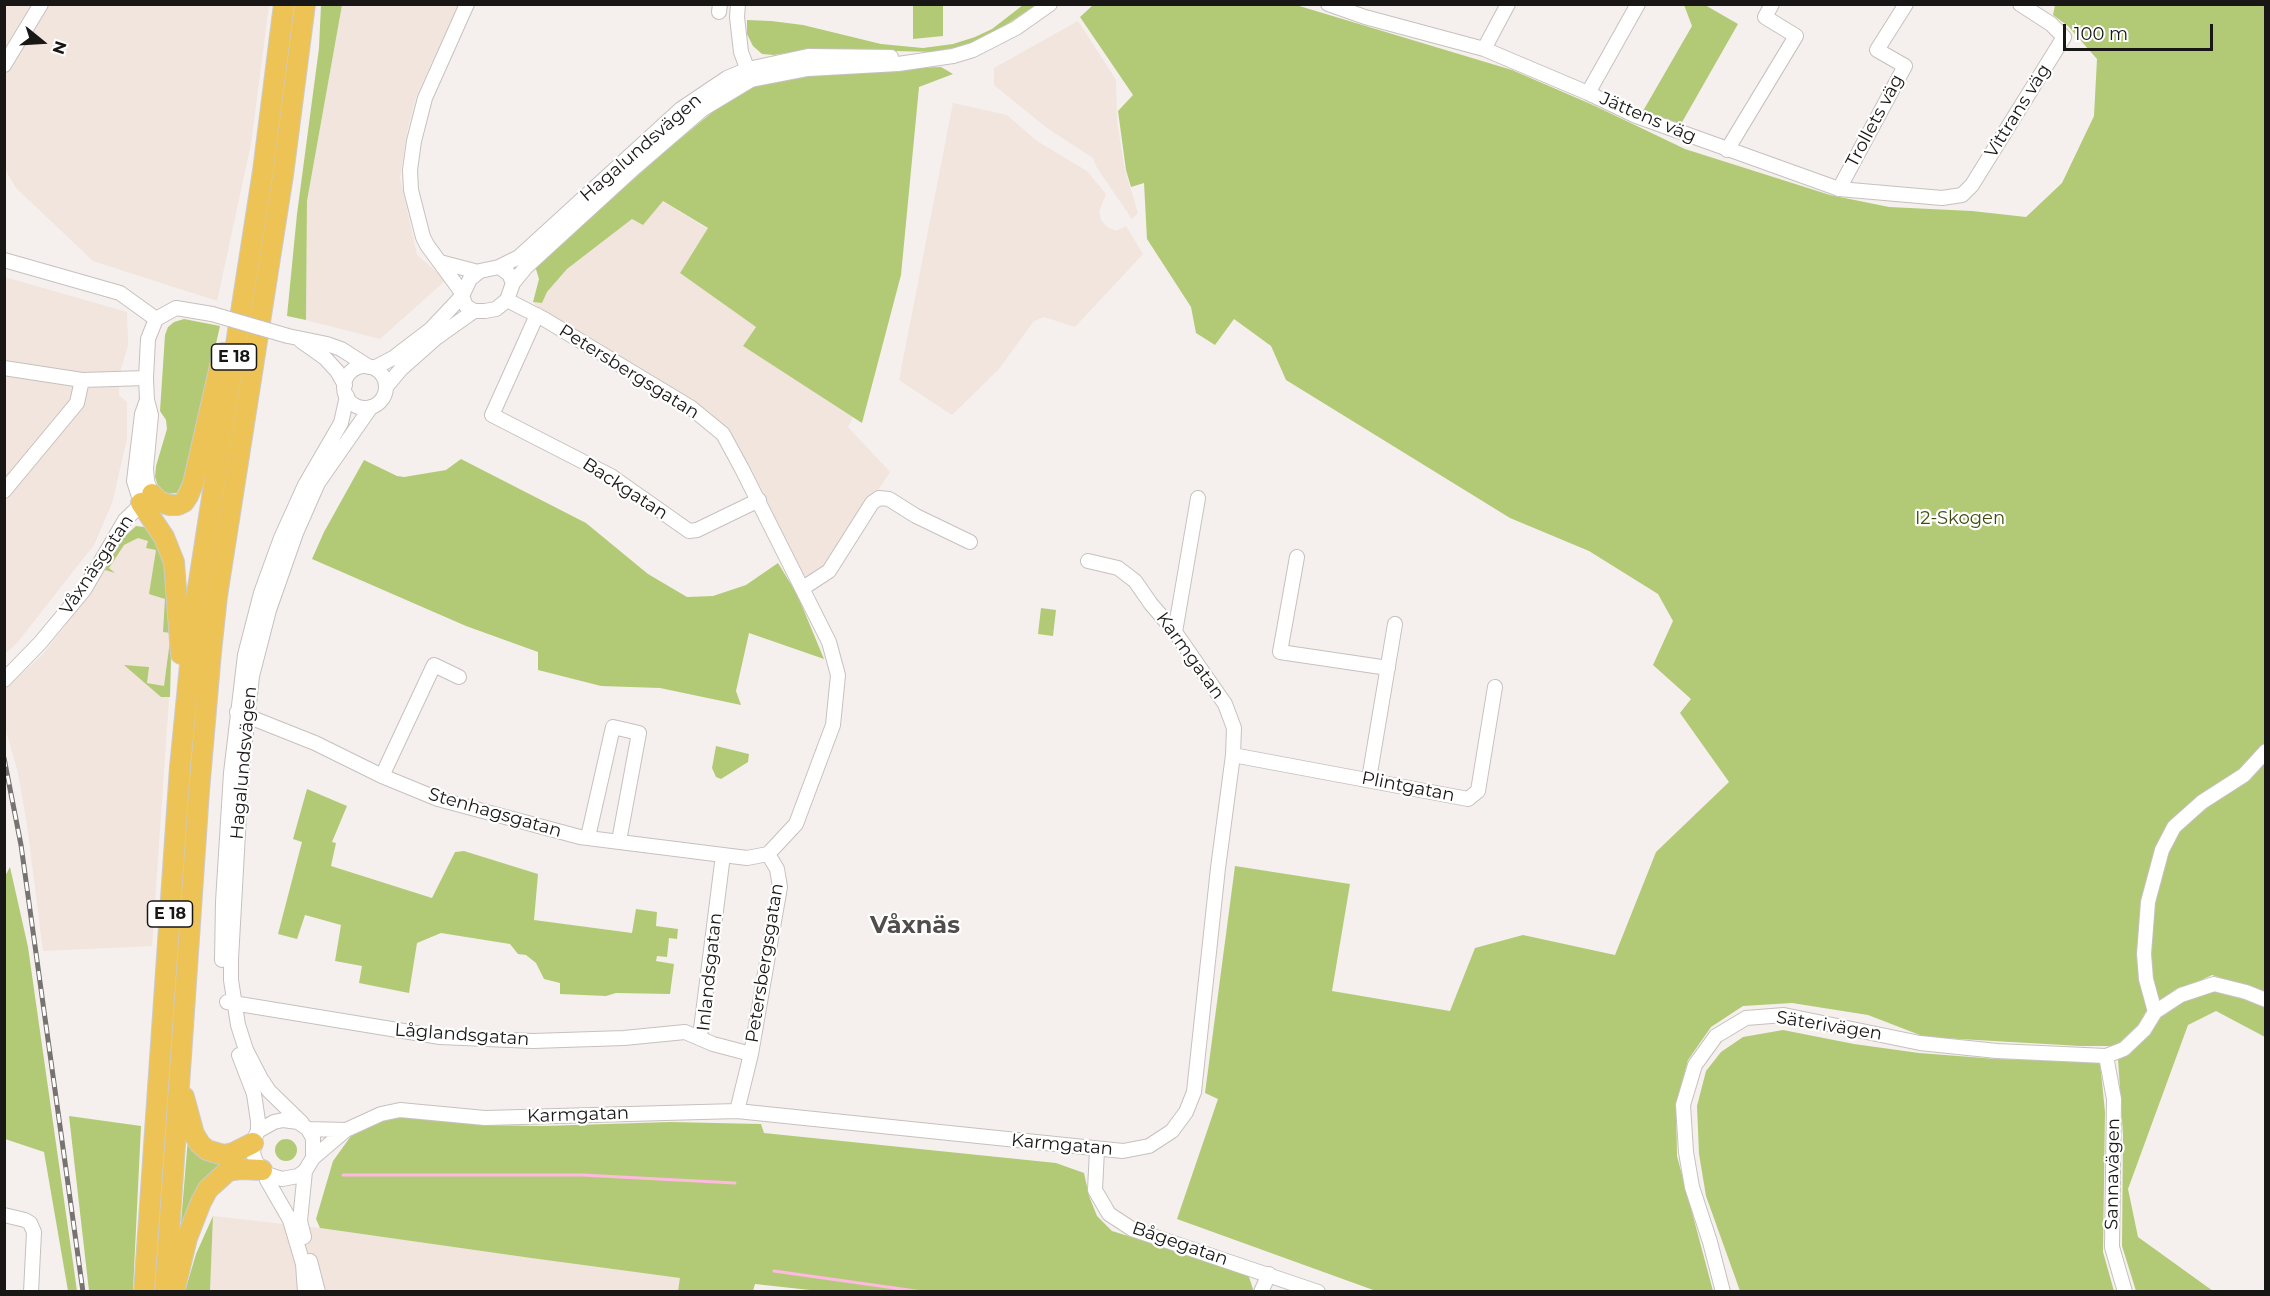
<!DOCTYPE html>
<html>
<head>
<meta charset="utf-8">
<style>
  body { margin:0 }
  #map { position:relative; width:2270px; height:1296px; overflow:hidden; background:#f5f0ed; font-family:Montserrat,sans-serif }
  canvas { display:block }
  .frame { position:absolute; inset:0; border:6px solid #191716; pointer-events:none }
  .north { position:absolute; left:12px; top:12px; width:60px; height:60px; -webkit-text-stroke:4px #fff; paint-order:stroke; rotate:108deg; font-size:16px; font-weight:700; line-height:24px; text-align:center; color:#191716 }
  .north::after { content:''; display:block; margin:auto; width:21px; height:27px; background:#191716; clip-path:polygon(50% 0,100% 100%,50% 72%,0 100%) }
  .scale { position:absolute; left:2063px; top:24px; width:150px; height:27px; box-sizing:border-box; border:3px solid #191716; border-top:0; padding-left:8px; font-size:18px; line-height:21px; white-space:nowrap; color:#191716; -webkit-text-stroke:4px #fff; paint-order:stroke }
</style>
</head>
<body>
<div id="map">
<canvas width="2270" height="1296"></canvas>
<div class="frame"></div>
<div class="north">N</div>
<div class="scale">100 m</div>
</div>
<script>
const ctx = document.querySelector('canvas').getContext('2d');
ctx.lineJoin = 'round';
function paint(path, color) {
  ctx.fillStyle = color;
  ctx.fill(path, 'evenodd');
}
function toPath(rows) {
  const path = new Path2D();
  for (const r of rows) {
    if (r.length === 3) {
      path.moveTo(r[0] + r[2], r[1]);
      path.arc(r[0], r[1], r[2], 0, 2 * Math.PI);
      continue;
    }
    path.moveTo(r[0], r[1]);
    for (let i = 2; i < r.length; i += 2) path.lineTo(r[i], r[i + 1]);
  }
  return path;
}
function strokePath(path, color, width, dash) {
  ctx.strokeStyle = color;
  ctx.lineWidth = width;
  ctx.lineCap = dash ? 'butt' : 'round';
  ctx.setLineDash(dash || []);
  ctx.stroke(path);
}
function drawText(font, color, halo, rows, align = 'center') {
  ctx.font = font + ' Montserrat,sans-serif';
  ctx.lineWidth = 4.5;
  ctx.setLineDash([]);
  ctx.textBaseline = 'middle';
  ctx.strokeStyle = halo;
  ctx.fillStyle = color;
  for (const [text, x, y, turn = 0] of rows) {
    ctx.save();
    ctx.translate(x, y);
    ctx.rotate((+turn || 0) * Math.PI / 180);
    ctx.textAlign = isNaN(turn) ? turn : align;
    if (halo) ctx.strokeText(text, 0, 0);
    ctx.fillText(text, 0, 0);
    ctx.restore();
  }
}
paint(toPath([
  [4,5,269,5,251,144,217,301,93,261,16,188,5,169],
  [342,5,458,5,416,97,407,132,400,178,417,255,446,280,380,339,306,320,307,201],
  [1078,21,1116,80,1117,122,1125,170,1138,213,1132,219,1097,168,1093,158,1047,128,994,85,994,68],
  [953,103,1007,115,1037,141,1087,171,1106,194,1099,212,1101,220,1107,227,1116,231,1126,226,1143,254,1075,327,1044,317,1034,321,999,369,952,415,899,380],
  [662,201,708,229,680,273,756,327,743,346,853,417,848,427,890,472,826,568,804,581,725,430,541,312,533,302,542,303,547,292,567,269,632,219,643,225],
  [5,277,127,312,128,345,120,372,119,395,127,402,127,439,112,503,94,545,17,643,5,654],
  [136,526,144,527,162,548,172,656,152,946,43,951,27,825,18,773,5,727,4,690,42,655,66,625,65,621,104,570,125,536],
  [213,1216,320,1228,531,1258,681,1278,678,1292,210,1292]
]), '#f1e5dd');
paint(toPath([
  [321,5,342,5,307,201,306,320,287,316,297,214,319,48],
  [913,5,943,5,943,36,913,39],
  [1023,5,1036,5,986,38,954,50,936,52,811,49,774,55,762,54,753,46,747,34,747,20,771,21,803,25,881,44,923,48,953,44,975,37,992,29],
  [1093,5,1296,5,1512,70,1593,105,1685,149,1830,195,1889,207,1972,211,2026,217,2062,183,2094,116,2097,59,2068,26,2053,15,2055,5,2265,5,2265,744,2256,757,2238,774,2198,799,2150,875,2149,1006,2139,1024,2116,1046,2080,1046,1925,1037,1868,1015,1792,1003,1743,1006,1711,1027,1688,1060,1676,1104,1677,1156,1713,1291,1376,1291,1177,1219,1218,1099,1205,1093,1235,866,1350,884,1332,991,1450,1011,1475,948,1523,935,1615,955,1656,852,1729,782,1680,713,1691,699,1653,665,1673,621,1658,594,1589,551,1510,518,1286,380,1271,346,1234,319,1215,345,1196,333,1191,307,1147,239,1144,183,1131,187,1126,170,1118,111,1133,95,1080,17],
  [1684,5,1705,5,1738,24,1681,124,1643,111,1692,26],
  [941,67,953,74,919,87,901,275,862,423,743,346,756,327,680,273,708,228,663,201,643,225,632,219,567,269,547,292,542,303,533,302,539,279,535,266,669,148,715,110,733,99,756,86,817,74,862,70],
  [184,319,220,326,186,475,177,493,167,494,158,486,155,477,156,466,167,429,166,420,160,411,165,335,168,327,174,322],
  [461,459,586,523,648,574,687,597,713,596,746,585,778,563,797,594,824,659,749,633,736,691,741,705,660,688,601,686,538,670,538,652,466,626,312,559,324,532,364,460,397,476,404,477,446,470],
  [136,526,144,527,153,534,162,548,168,566,172,614,170,697,161,697,124,665,149,667,147,683,164,686,171,633,163,632,165,599,149,594,156,550,146,548,148,541,138,538,124,545,109,568,115,573,105,570,109,558,125,536],
  [1041,608,1056,610,1053,636,1038,634],
  [716,746,749,754,748,762,721,779,716,777,712,768],
  [2265,760,2265,993,2212,975,2157,1001,2147,957,2158,872,2176,830],
  [307,789,347,806,332,842,336,843,331,866,432,898,455,852,464,851,538,874,534,920,632,933,636,909,657,912,656,926,678,929,677,939,669,938,667,957,657,956,656,961,674,964,670,994,616,993,606,996,560,994,560,983,544,979,536,963,526,955,518,954,510,944,441,933,417,943,409,993,359,983,362,966,335,961,341,925,305,915,297,939,278,934,302,842,293,839],
  [10,867,28,947,77,1291,68,1291,44,1152,5,1139,4,878],
  [2216,989,2265,1005,2265,1037,2216,1011,2188,1025,2128,1189,2138,1237,2213,1291,2136,1291,2122,1246,2123,1135,2118,1059,2145,1038,2157,1017,2180,1002],
  [1783,1030,1854,1044,1919,1053,1997,1059,2100,1062,2105,1112,2103,1252,2114,1291,1740,1291,1706,1196,1699,1154,1697,1106,1706,1071,1721,1052,1743,1037],
  [414,1115,478,1125,544,1126,670,1122,761,1124,764,1133,1056,1163,1084,1173,1089,1196,1097,1216,1112,1231,1235,1269,1249,1277,1253,1289,1252,1292,828,1292,755,1284,753,1291,678,1291,680,1278,531,1258,320,1228,316,1219,333,1161,351,1136,383,1121],
  [69,1116,141,1126,133,1291,89,1291],
  [188,1138,227,1160,180,1235],
  [286,1150,11],
  [213,1216,210,1291,185,1291,196,1254]
]), '#b2ca76');
strokePath(toPath([
  [343,1175,582,1175,735,1183],
  [774,1271,923,1292]
]), '#febae0', 3);
const minor = toPath([
  [738,4,737,17,741,52,750,76],
  [1328,4,1365,17,1484,49,1588,93,1636,116,1839,189,1942,198,1962,195,1972,185,2064,37,2051,24,2020,4],
  [719,12,720,4],
  [1484,49,1508,4],
  [4,65,41,4],
  [1588,93,1638,4],
  [1727,150,1796,36,1765,17,1772,4],
  [1839,189,1905,66,1877,50,1906,4],
  [4,260,120,293,156,319],
  [440,262,478,272],
  [499,267,519,257,681,109,727,78,748,69,808,56,891,57],
  [513,283,509,274,499,267,480,271,470,279,462,296,466,306,474,311,485,311,496,309,507,300,513,283,526,267,631,171,703,109,751,80,808,69,898,64,953,56,973,50,1016,28,1050,4],
  [463,294,427,245,423,237,411,190,410,170,414,141,425,98,467,4],
  [537,315,492,415,611,476,689,531,697,530,759,500],
  [288,336,327,344,341,349,369,367],
  [301,341,325,358,337,371,345,385],
  [365,387,21],
  [4,368,82,380,146,378],
  [374,368,393,358,431,329,462,296],
  [386,387,401,369,436,338,474,311],
  [4,491,77,403,82,380],
  [141,503,134,481,142,414,147,400],
  [1297,557,1280,652,1388,668],
  [803,588,829,571,872,503,879,498,889,499,916,516,970,542],
  [1175,632,1198,498],
  [4,680,40,643,84,590,125,520,152,494,147,481,146,468,151,415,147,400,146,378,148,339,156,319,176,308,212,314],
  [237,712,315,743,382,776,438,799,580,837,747,858,768,854,796,824,833,725,838,675,829,642,742,469,723,434,690,407,544,319,507,300],
  [1233,755,1468,799,1478,791,1495,687],
  [382,776,434,665,459,677],
  [1369,779,1395,624],
  [588,837,613,727,639,733,619,841],
  [222,960,223,902,231,773,245,655,261,593,281,538,305,485,341,423,347,396],
  [227,1002,440,1037,533,1041,624,1038,685,1032,713,1044,751,1054],
  [2155,1012,2146,979,2144,954,2148,902,2162,850,2174,827,2202,802,2244,775,2266,751],
  [700,1037,723,855],
  [239,1055,254,1094,258,1121,258,1131],
  [2106,1056,2114,1099,2112,1247,2125,1292],
  [737,1111,751,1054,780,887,777,869,768,854],
  [302,1123,269,1091,261,1079,246,1050,238,1025,231,980,231,959,241,779,252,676,269,610,296,533,318,483,371,407],
  [308,1129,346,1130],
  [1097,1150,1095,1190,1109,1214,1132,1229,1318,1292],
  [313,1158,313,1138,308,1129,298,1122,283,1120,274,1122,258,1131,255,1137,253,1153,256,1162,266,1174,282,1179,298,1176,305,1171,313,1158,346,1130,381,1114,400,1110,485,1118,737,1111,1123,1151,1149,1146,1172,1131,1186,1112,1194,1092,1218,868,1233,755,1234,728,1225,704,1175,632,1151,604,1135,581,1118,568,1088,561],
  [266,1174,267,1180,290,1220,303,1264,305,1292],
  [4,1215,25,1220,30,1223,34,1232,31,1292],
  [304,1237,300,1221,305,1171],
  [310,1261,318,1292],
  [1261,1292,1269,1274],
  [1723,1292,1710,1242,1692,1187,1686,1152,1683,1105,1695,1065,1716,1036,1746,1018,1784,1015,1920,1043,1997,1051,2106,1056,2124,1049,2144,1030,2155,1012,2181,995,2214,984,2246,992,2266,1000]
]);
const highway = toPath([
  [152,494,159,501,169,505,178,505,184,502,188,496,193,484,223,353],
  [141,503,164,537,174,562,181,654],
  [184,1097,194,1134,200,1144,207,1150,224,1155,233,1153,253,1143],
  [144,1292,180,767,197,594,263,171,284,4],
  [165,1292,199,791,211,652,217,596,283,175,305,4],
  [174,1292,187,1238,201,1202,208,1189,228,1171,241,1169,262,1170]
]);
strokePath(minor, '#c6c1be', 16);
strokePath(highway, '#ccc', 22);
strokePath(minor, '#fff', 14);
strokePath(highway, '#edc356', 20);
const rail = toPath([
  [4,758,21,845,83,1292]
]);
strokePath(rail, '#767371', 5);
strokePath(rail, '#fff', 3, [9]);
const minorBridge = toPath([
  [212,314,288,336]
]);
strokePath(minorBridge, '#c6c1be', 16, []);
strokePath(minorBridge, '#fff', 14);
for (const [x, y, w] of [
  [234,357,45],
  [170,914,45]
]) {
  const box = new Path2D();
  box.roundRect(x - w / 2, y - 13, w, 26, 4.5);
  ctx.fillStyle = '#fff';
  ctx.fill(box);
  strokePath(box, '#191716', 1.5);
}
drawText('bold 16px', '#191716', null, [
  ["E 18",234,357],
  ["E 18",170,914]
]);
drawText('18px', '#191716', '#fff', [
  ["Vittrans väg",2018,111,-58],
  ["Jättens väg",1648,118,23],
  ["Trollets väg",1875,121,-62],
  ["Hagalundsvägen",641,148,-41],
  ["Petersbergsgatan",629,372,32],
  ["Backgatan",625,489,33],
  ["Våxnäsgatan",97,565,-56],
  ["Karmgatan",1190,656,54],
  ["Hagalundsvägen",244,763,-85],
  ["Plintgatan",1408,787,11],
  ["Stenhagsgatan",495,813,16],
  ["Petersbergsgatan",765,963,-81],
  ["Inlandsgatan",710,972,-84],
  ["Säterivägen",1829,1026,9],
  ["Låglandsgatan",462,1035,4],
  ["Karmgatan",578,1115,-2],
  ["Karmgatan",1062,1145,5],
  ["Sannavägen",2113,1174,-89],
  ["Bågegatan",1180,1244,19]
]);
drawText('18px', '#3f4d0e', '#fff', [
  ["I2-Skogen",1960,519]
]);
drawText('bold 24px', '#514d4b', '#fff', [
  ["Våxnäs",915,926]
]);
</script>
</body>
</html>
